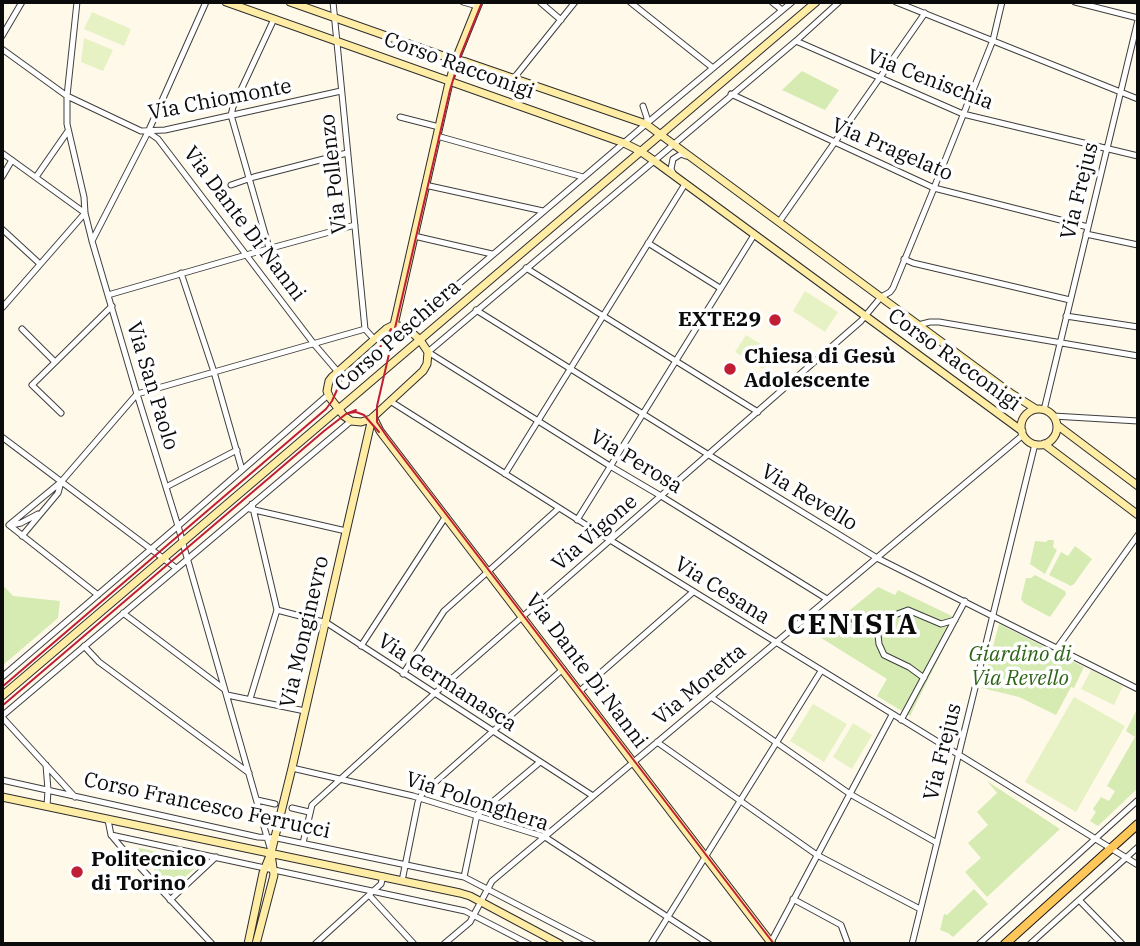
<!DOCTYPE html>
<html>
<head>
<meta charset="utf-8">
<style>
  body { margin:0 }
  #map { position:relative; width:1140px; height:946px; overflow:hidden; background:#fff9ea; font-family:"IBM Plex Serif",serif }
  canvas { display:block }
  .frame { position:absolute; inset:0; border:4px solid #0b0b0b; pointer-events:none }
</style>
</head>
<body>
<div id="map">
<canvas width="1140" height="946"></canvas>
<div class="frame"></div>
</div>
<script>
const ctx = document.querySelector('canvas').getContext('2d');
ctx.lineJoin = 'round';
function paint(path, color) {
  ctx.fillStyle = color;
  ctx.fill(path, 'evenodd');
}
function toPath(rows) {
  const path = new Path2D();
  for (const r of rows) {
    if (r.length === 3) {
      path.moveTo(r[0] + r[2], r[1]);
      path.arc(r[0], r[1], r[2], 0, 2 * Math.PI);
      continue;
    }
    path.moveTo(r[0], r[1]);
    for (let i = 2; i < r.length; i += 2) path.lineTo(r[i], r[i + 1]);
  }
  return path;
}
function strokePath(path, color, width, dash) {
  ctx.strokeStyle = color;
  ctx.lineWidth = width;
  ctx.lineCap = dash ? 'butt' : 'round';
  ctx.setLineDash(dash || []);
  ctx.stroke(path);
}
function drawText(font, color, halo, rows, align = 'center') {
  ctx.font = font + ' "IBM Plex Serif",serif';
  ctx.lineWidth = 7;
  ctx.setLineDash([]);
  ctx.textBaseline = 'middle';
  ctx.strokeStyle = halo;
  ctx.fillStyle = color;
  for (const [text, x, y, turn = 0] of rows) {
    ctx.save();
    ctx.translate(x, y);
    ctx.rotate((+turn || 0) * Math.PI / 180);
    ctx.textAlign = isNaN(turn) ? turn : align;
    if (halo) ctx.strokeText(text, 0, 0);
    ctx.fillText(text, 0, 0);
    ctx.restore();
  }
}
paint(toPath([
  [802,71,839,90,825,110,782,90],
  [1048,540,1054,540,1053,547,1057,550,1045,574,1030,564,1035,541,1046,542],
  [1075,546,1092,559,1074,584,1071,586,1049,575,1061,552,1068,556],
  [1035,575,1065,591,1066,594,1050,617,1024,603,1021,599,1026,578,1031,578],
  [2,584,13,596,60,601,58,618,2,666],
  [878,587,895,595,898,590,958,619,910,716,877,696,887,679,818,636],
  [999,624,1084,667,1074,688,1071,687,1056,715,1019,697,982,688],
  [1138,707,1138,788,1098,826,1090,821,1096,812,1093,809,1101,797,1109,801,1115,791,1107,786,1135,737,1126,731],
  [987,781,1060,829,987,897,965,872,981,858,968,843,988,825,977,812,997,793],
  [139,848,201,861,201,863,171,889,137,851],
  [974,889,988,904,953,937,948,933,940,930,944,914,947,915]
]), '#d5ebb2');
paint(toPath([
  [92,12,131,29,124,46,84,29],
  [84,38,113,50,103,71,81,62],
  [805,291,838,312,825,332,793,311],
  [746,335,774,352,763,369,735,352],
  [1091,670,1123,686,1114,705,1081,689],
  [1074,697,1125,726,1076,812,1025,782],
  [813,704,847,724,824,762,790,741],
  [853,723,872,735,852,769,833,757]
]), '#e6f1c4');
const street = toPath([
  [77,2,67,96,67,124,84,197,85,213,92,241,137,394,178,526,271,851],
  [333,2,365,329,374,339],
  [463,2,477,6],
  [540,2,561,20],
  [630,2,713,68],
  [772,2,782,10],
  [896,2,1138,99],
  [1075,2,1138,18],
  [2,36,22,2],
  [796,41,963,114,1138,156],
  [2,49,67,96,141,131,165,130,341,91],
  [514,78,575,2],
  [731,94,934,188,1088,227],
  [643,106,647,118,646,123],
  [400,117,439,127],
  [148,132,158,139,314,344,338,372],
  [437,136,583,177],
  [2,153,85,213,2,308],
  [674,175,671,169,673,159,681,154,686,156],
  [2,177,12,160],
  [36,177,68,131],
  [231,185,254,177,347,153],
  [425,185,543,211],
  [779,222,925,13],
  [2,229,40,264],
  [1086,234,1138,245],
  [414,236,492,254],
  [92,241,148,132,206,2],
  [648,243,720,288],
  [269,248,231,115,233,107,274,19],
  [904,259,913,263,1070,300],
  [526,268,758,412],
  [181,273,214,372,242,470],
  [108,295,246,255,355,225],
  [476,310,709,455,877,558,1138,689],
  [1066,316,1138,327],
  [918,325,930,322,939,322,1138,356],
  [407,328,646,124,792,2],
  [22,329,55,362],
  [390,401,610,540,1138,865],
  [1044,410,1138,20],
  [61,413,32,385,112,306],
  [1053,416,1138,421],
  [2,437,176,568],
  [505,474,685,184],
  [166,487,237,450],
  [250,509,346,531],
  [577,520,754,235],
  [9,525,61,482,137,394,365,329],
  [9,525,98,595],
  [12,525,21,523,38,514],
  [22,536,58,493,61,482],
  [827,599,661,496,610,466,428,352,796,41,839,2],
  [277,610,327,623,593,796],
  [123,613,224,689],
  [854,620,880,628],
  [84,646,99,662,249,773],
  [361,646,446,516],
  [1057,648,1138,535],
  [403,674,444,611,559,508],
  [2,677,178,526,328,395],
  [924,678,909,667,884,655,879,644,878,635,880,628,892,616,908,610,941,624,955,620],
  [580,691,693,592],
  [227,695,305,711],
  [711,697,850,794,937,843],
  [250,699,277,610,252,504],
  [2,716,351,421],
  [2,717,75,797],
  [901,720,965,601],
  [657,742,817,855,920,909],
  [46,765,48,790,47,806],
  [292,768,413,796,545,837,709,944],
  [2,780,258,837,277,838,464,877,593,944],
  [257,800,275,804],
  [292,808,309,812],
  [108,820,111,835,122,848,212,944],
  [111,835,465,911,529,944],
  [303,843,312,805,434,694,861,321,881,297,890,292,893,288,932,193,993,40,1002,2],
  [464,877,477,815,540,762],
  [402,881,418,802,422,794,563,669],
  [369,895,414,944],
  [793,899,841,925,848,944],
  [170,900,216,857],
  [1079,900,1122,944],
  [315,944,381,884,383,876],
  [444,944,470,922,492,881,1023,435],
  [651,944,821,671],
  [770,944,892,715],
  [912,944,1035,444],
  [979,944,1138,800],
  [1030,944,1138,847]
]);
const secondary = toPath([
  [226,2,624,143,640,151,653,160,1022,431],
  [290,2,449,58,466,62,646,124,1012,394,1036,409],
  [394,325,448,87,456,59,479,2],
  [394,325,407,328,420,340,428,352,427,364,423,371,371,419,361,422,351,421,344,416,330,398,327,391,329,381,332,377,386,329,394,325],
  [1039,427,18],
  [373,417,380,431,772,944],
  [1057,425,1138,486],
  [1044,444,1138,515],
  [2,696,816,2],
  [2,797,460,893,470,896,560,944],
  [248,944,263,873,271,853,292,768,372,418],
  [256,944,274,875,271,854]
]);
const primary = toPath([
  [1005,944,1138,824]
]);
strokePath(street, '#3e3e3e', 7);
strokePath(secondary, '#2d2d2d', 9);
strokePath(primary, '#1c1c1c', 10);
strokePath(street, '#fff', 5);
strokePath(secondary, '#ffeca5', 7);
strokePath(primary, '#ffc75a', 8);
strokePath(toPath([
  [482,2,461,54,450,90,377,406,377,422,388,438,774,944],
  [349,413,356,412,364,415,379,432],
  [2,687,326,409,332,401,341,381,382,345,391,329],
  [2,706,324,431,346,414,356,410]
]), '#c11e35', 2);
for (const [x, y, r, color] of [
  [775,320,7,"#c11e35"],
  [730,369,7,"#c11e35"],
  [77,872,7,"#c11e35"]
]) {
  const dot = new Path2D();
  dot.arc(x, y, r, 0, 2 * Math.PI);
  ctx.fillStyle = color;
  ctx.fill(dot);
  strokePath(dot, '#fff', 2.5);
}
drawText('21px', '#0b0b0b', '#fff', [
  ["Corso Racconigi",459,66,20],
  ["Via Cenischia",930,80,21],
  ["Via Chiomonte",220,100,-11],
  ["Via Pragelato",892,150,23],
  ["Via Pollenzo",334,174,-96],
  ["Via Frejus",1080,191,-76],
  ["Via Dante Di Nanni",244,224,53],
  ["Corso Peschiera",398,336,-41],
  ["Corso Racconigi",954,360,36],
  ["Via San Paolo",152,386,73],
  ["Via Perosa",636,462,31],
  ["Via Revello",809,498,31],
  ["Via Vigone",595,533,-41],
  ["Via Cesana",722,591,32],
  ["Via Monginevro",305,632,-77],
  ["Via Dante Di Nanni",586,671,53],
  ["Via Germanasca",447,683,33],
  ["Via Moretta",700,685,-40],
  ["Via Frejus",943,752,-76],
  ["Via Polonghera",477,802,18],
  ["Corso Francesco Ferrucci",207,806,12]
]);
drawText('bold 21px', '#0b0b0b', '#fff', [
  ["EXTE29",761,320,"right"],
  ["Chiesa di Gesù",744,357],
  ["Adolescente",744,381],
  ["Politecnico",91,860],
  ["di Torino",91,884]
], 'left');
drawText('italic 21px', '#306519', '#fff', [
  ["Giardino di",1020,655],
  ["Via Revello",1020,679]
]);
ctx.letterSpacing = '2px';
drawText('bold 28px', '#0b0b0b', '#fff', [
  ["CENISIA",853,626]
]);
ctx.letterSpacing = '0px';
</script>
</body>
</html>
